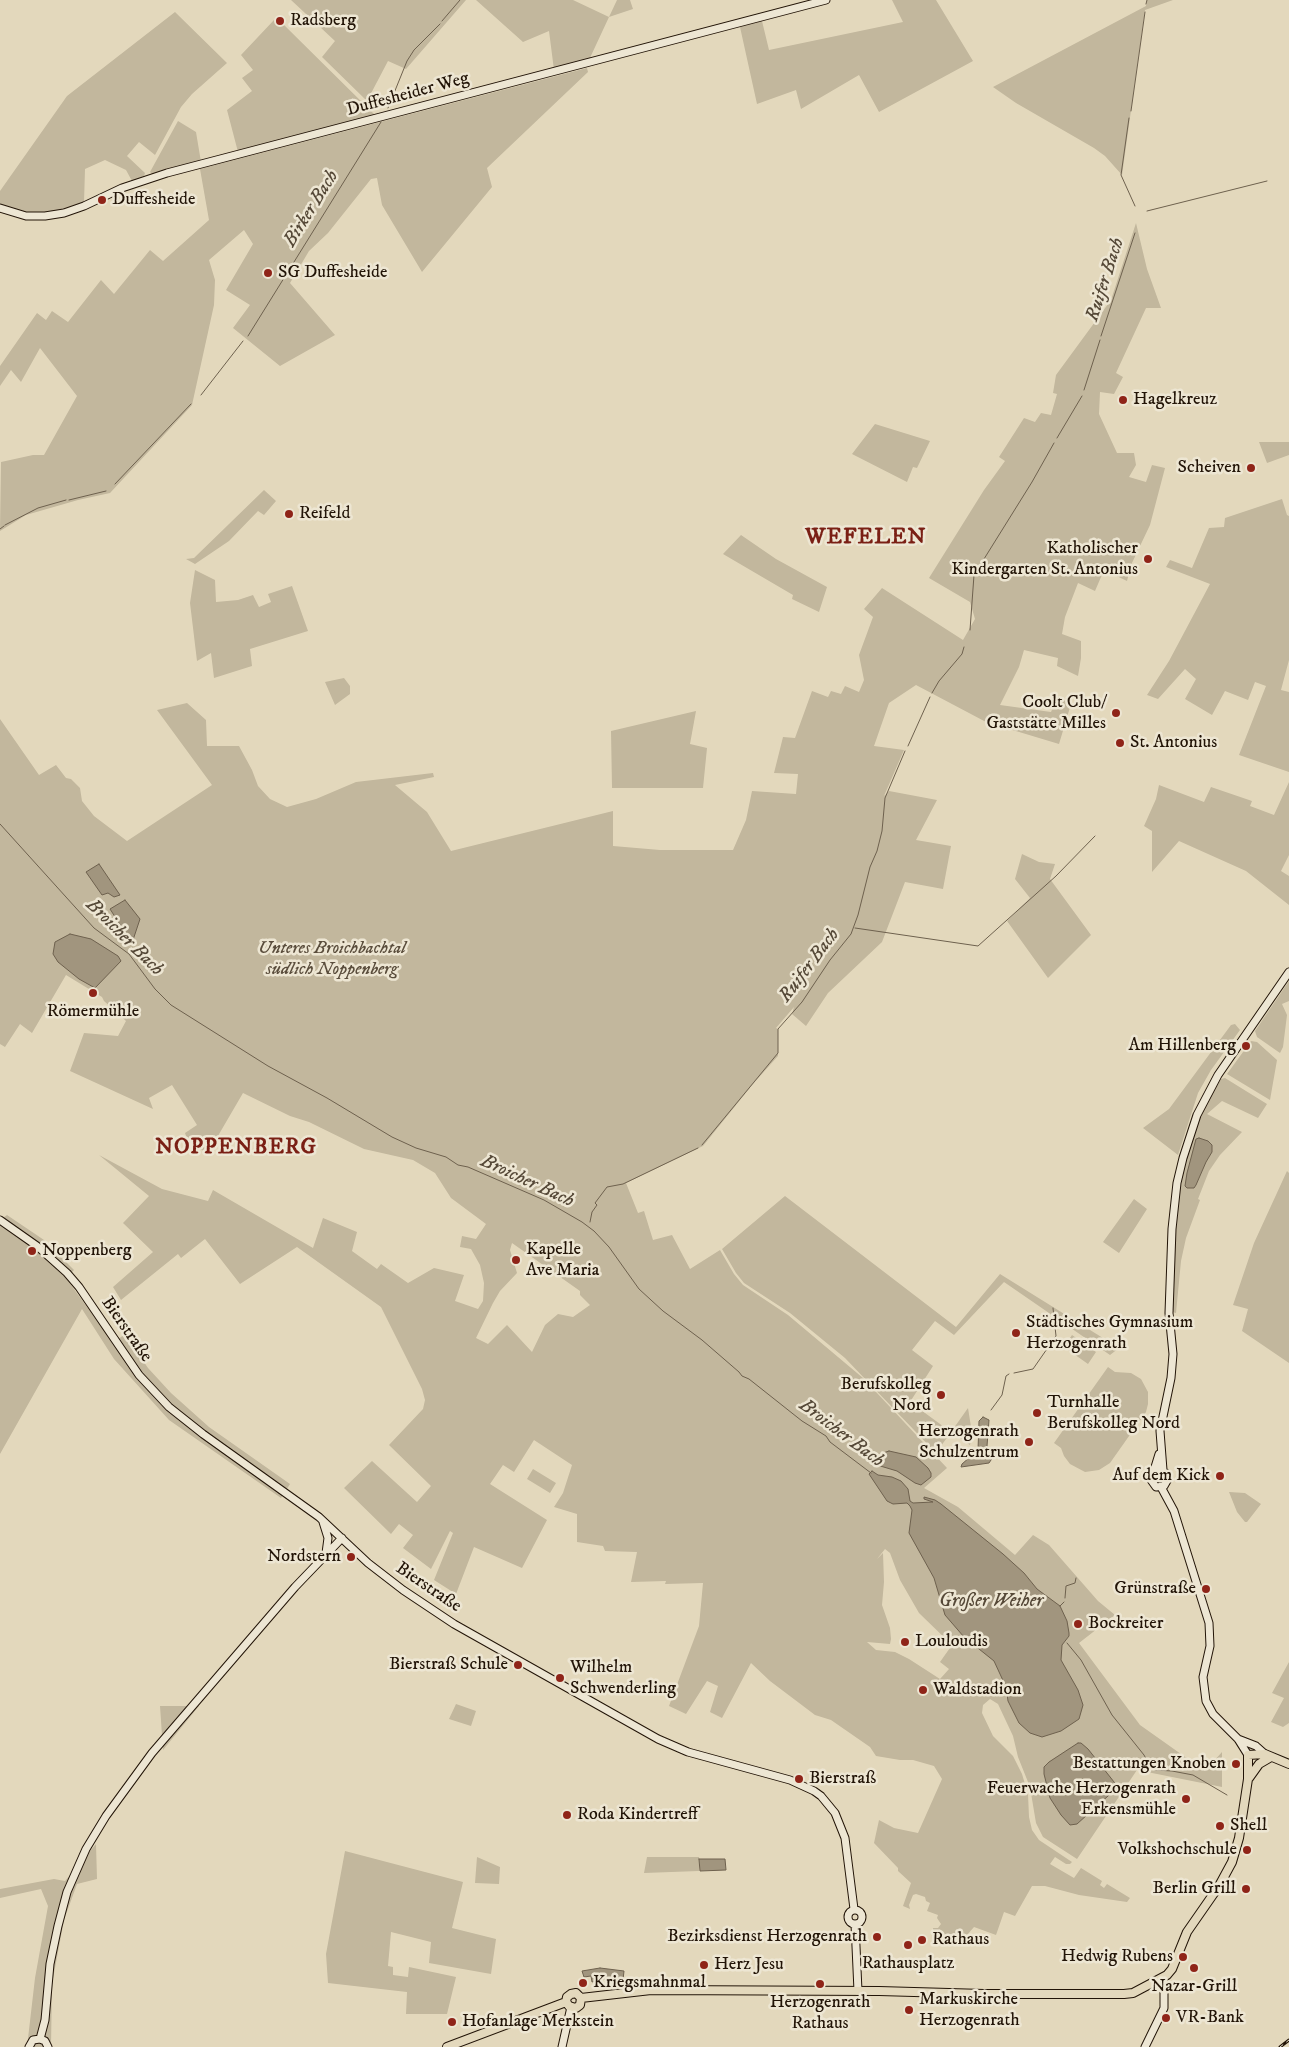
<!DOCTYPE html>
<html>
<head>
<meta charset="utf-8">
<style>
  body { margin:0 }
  canvas { display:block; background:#e3d8bc }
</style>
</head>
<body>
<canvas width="1289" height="2047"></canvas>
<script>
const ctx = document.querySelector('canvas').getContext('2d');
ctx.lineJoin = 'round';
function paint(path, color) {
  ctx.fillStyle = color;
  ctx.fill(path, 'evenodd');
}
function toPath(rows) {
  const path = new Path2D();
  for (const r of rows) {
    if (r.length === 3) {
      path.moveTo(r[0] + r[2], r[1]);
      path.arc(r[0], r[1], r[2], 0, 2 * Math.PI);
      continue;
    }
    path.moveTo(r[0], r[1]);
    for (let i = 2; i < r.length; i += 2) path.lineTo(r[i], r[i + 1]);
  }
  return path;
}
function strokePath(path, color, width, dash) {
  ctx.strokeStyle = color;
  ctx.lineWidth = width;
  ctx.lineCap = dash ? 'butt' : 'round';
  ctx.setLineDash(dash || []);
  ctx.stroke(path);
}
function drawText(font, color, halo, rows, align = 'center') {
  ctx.font = font + ' "IM FELL DW Pica",serif';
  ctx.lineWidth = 5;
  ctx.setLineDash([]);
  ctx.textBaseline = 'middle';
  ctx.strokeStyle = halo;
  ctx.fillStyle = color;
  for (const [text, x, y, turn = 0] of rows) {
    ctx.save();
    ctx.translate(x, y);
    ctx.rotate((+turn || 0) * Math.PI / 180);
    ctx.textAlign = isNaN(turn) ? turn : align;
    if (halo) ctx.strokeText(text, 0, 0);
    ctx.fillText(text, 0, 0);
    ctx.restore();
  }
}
paint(toPath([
  [291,0,466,0,406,69,388,61,367,101,322,57,335,41],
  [476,0,573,0,609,17,617,0,630,0,633,9,609,17,589,60,554,70,549,31,523,42],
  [892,0,936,0,973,61,879,112,859,75,801,109,796,90,757,104,740,27,762,21,769,50,903,22],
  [1147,0,1173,0,1145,10,1122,175,1105,156,1094,148,1016,103,993,87,1146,6],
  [175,12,227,63,192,94,181,107,155,155,139,142,127,156,145,173,144,176,132,181,126,170,105,160,85,169,84,203,53,213,27,213,0,205,0,191,67,96],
  [274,20,280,25,282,23,375,115,238,152,227,110,252,91,242,78,253,70,241,55],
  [587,68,588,72,487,168,492,187,422,272,382,205,377,178,371,179,328,233,309,251,290,283,335,335,280,366,233,328,250,305,226,290,253,244,244,230,209,260,215,280,214,305,192,405,110,493,78,500,26,515,0,531,1,462,33,455,44,455,77,396,40,348,21,382,11,370,0,386,0,366,37,313,46,320,52,311,68,322,101,280,114,294,150,250,163,261,209,220,200,169],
  [178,121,196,132,201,162,152,174,150,172],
  [1136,223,1147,269,1161,308,1146,308,1116,373,1123,377,1114,394,1100,392,1099,414,1117,453,1134,453,1136,465,1129,477,1146,482,1152,465,1165,468,1150,525,1131,565,1127,581,1104,570,1095,591,1078,583,1065,617,1062,634,1081,641,1081,658,1078,676,1057,666,1058,658,1024,650,1019,667,1000,705,1051,712,1058,696,1071,704,1059,744,986,722,916,685,889,703,874,746,904,750,884,796,889,791,937,800,916,840,951,846,943,889,905,882,882,942,828,993,806,1026,792,1014,794,1007,776,1028,778,1029,778,1056,753,1084,703,1146,626,1183,638,1213,644,1211,653,1240,672,1235,690,1269,720,1250,734,1274,743,1285,788,1315,863,1378,947,1468,924,1488,958,1507,1015,1555,1033,1535,1049,1545,1098,1601,1115,1615,1079,1643,1140,1725,1205,1771,1222,1752,1222,1787,1137,1770,1077,1859,1043,1837,1036,1823,1030,1787,1018,1757,1013,1736,998,1704,990,1699,983,1705,982,1713,993,1736,1013,1756,1022,1774,1028,1794,1029,1817,1032,1830,1039,1840,1072,1862,1070,1864,1066,1864,1055,1857,1050,1864,1074,1878,1081,1868,1102,1881,1100,1885,1104,1888,1107,1884,1130,1898,1127,1902,1079,1895,1045,1886,1032,1886,1015,1916,1004,1912,996,1935,974,1927,961,1942,950,1943,934,1935,933,1928,938,1928,941,1924,937,1918,938,1915,927,1911,930,1903,926,1901,925,1897,916,1894,913,1895,909,1905,910,1909,903,1906,911,1883,898,1871,898,1868,874,1843,879,1820,894,1828,918,1833,942,1779,934,1766,913,1760,900,1760,876,1756,870,1747,831,1720,815,1715,770,1681,751,1663,722,1718,710,1712,718,1686,707,1681,686,1714,669,1706,699,1626,703,1583,665,1584,666,1581,631,1582,637,1552,605,1551,603,1546,577,1542,577,1514,554,1507,563,1493,572,1465,534,1440,514,1472,503,1465,490,1484,547,1520,522,1568,474,1547,456,1594,434,1580,453,1533,450,1531,431,1569,403,1548,413,1535,399,1524,391,1534,344,1488,372,1461,417,1502,431,1486,389,1445,423,1409,425,1400,422,1389,381,1307,297,1247,240,1284,205,1239,181,1258,178,1254,121,1300,113,1287,153,1252,123,1223,149,1196,99,1155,162,1189,208,1201,213,1190,313,1248,323,1218,357,1232,352,1251,377,1269,381,1264,408,1283,434,1268,464,1275,455,1301,478,1309,483,1301,484,1283,480,1265,471,1249,460,1247,462,1236,476,1239,486,1224,451,1198,435,1173,413,1160,364,1149,309,1122,290,1116,243,1093,208,1153,189,1144,185,1133,197,1125,172,1085,149,1098,153,1109,70,1071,84,1033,118,1036,126,1021,104,1001,102,997,66,975,32,1033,20,1024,5,1047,0,1044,0,719,39,775,56,765,66,778,71,779,80,788,82,801,94,816,127,841,212,785,157,710,187,703,206,720,207,746,239,746,252,770,258,786,270,799,287,807,316,799,356,782,433,773,434,777,395,785,427,812,451,851,613,811,613,846,660,850,733,850,746,820,752,791,796,794,798,774,774,773,783,737,795,738,812,691,828,697,831,691,841,694,845,686,859,692,864,680,859,655,873,617,864,609,882,588,963,640,975,619,970,602,929,578,984,490,1005,461,999,457,1024,418,1035,422,1041,413,1051,415,1057,394,1053,393,1056,375,1111,300],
  [126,900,132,942,111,910],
  [512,1243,580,1291,580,1295,590,1305,573,1317,558,1314,545,1325,532,1352,507,1325,488,1344,476,1338,493,1303,500,1291,517,1273,510,1250],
  [885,1549,890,1553,900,1580,919,1613,952,1645,940,1662,949,1669,940,1679,909,1659,895,1652,876,1650,867,1642,890,1644,891,1639,890,1628,882,1605,884,1582,883,1553,877,1559],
  [875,424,930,441,917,468,913,467,907,482,852,454],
  [1259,442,1289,442,1289,455,1267,463],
  [264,490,276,501,264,515,258,511,229,541,195,564,186,559,194,558],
  [1282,499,1287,515,1289,516,1289,660,1281,690,1289,692,1289,772,1239,755,1266,686,1255,682,1248,700,1225,691,1212,715,1185,699,1196,679,1185,669,1158,699,1147,695,1169,661,1210,584,1166,567,1170,560,1192,568,1209,528,1224,527,1225,518],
  [741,535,776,559,827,587,819,612,792,599,793,595,723,554],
  [195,570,215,580,216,602,238,600,253,595,259,607,271,602,268,594,292,586,308,631,250,649,252,666,214,678,211,653,197,661,190,603],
  [344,678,350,686,350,694,335,705,325,682],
  [696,711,690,744,707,748,703,788,612,788,611,731],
  [1289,782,1289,855,1281,871,1289,876,1289,905,1246,871,1179,841,1152,872,1152,831,1144,826,1156,799,1159,785,1204,802,1211,787,1252,801,1250,806,1274,815],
  [1022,854,1039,862,1055,864,1050,879,1091,935,1048,978,1007,921,1030,898,1015,879],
  [1289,981,1289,1001,1282,1004,1287,1015,1283,1047,1280,1053,1257,1037,1255,1031],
  [1235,1024,1240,1030,1211,1070,1198,1093,1178,1155,1143,1128,1169,1109,1231,1025],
  [1251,1041,1257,1042,1277,1060,1270,1100,1227,1074],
  [1225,1078,1267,1104,1258,1118,1222,1101,1207,1114,1242,1132,1220,1155,1209,1171,1198,1199,1200,1200,1186,1238,1181,1261,1176,1313,1172,1312,1177,1207,1186,1160,1192,1138,1207,1103,1221,1079],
  [1287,1171,1289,1173,1289,1363,1242,1331,1248,1309,1233,1305,1254,1243],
  [785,1196,956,1327,1000,1274,1119,1348,1110,1355,1004,1282,954,1335,935,1321,912,1350,933,1366,910,1402,951,1432,968,1408,972,1433,970,1445,951,1432,936,1453,845,1358,790,1313,744,1283,736,1273,722,1249],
  [1134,1199,1147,1209,1119,1253,1103,1242],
  [7,1215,44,1240,74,1270,66,1278,113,1343,125,1334,148,1368,171,1393,209,1427,290,1484,281,1498,169,1420,114,1359,82,1309,0,1454,0,1220],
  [1072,1335,1096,1352,1088,1364,1064,1347],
  [1108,1367,1115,1372,1131,1373,1141,1379,1148,1392,1148,1404,1146,1412,1110,1463,1099,1470,1085,1472,1070,1464,1064,1456,1061,1448,1054,1443],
  [533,1469,556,1483,550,1493,527,1479],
  [1229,1492,1245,1493,1261,1504,1247,1522,1245,1522,1237,1512],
  [1289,1662,1289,1723,1283,1727,1271,1722,1284,1698,1272,1693],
  [456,1704,476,1711,471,1726,449,1719],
  [160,1706,199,1706,163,1750],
  [96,1844,97,1879,77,1884,64,1920,52,1984,51,2047,27,2047,35,1978,48,1906,41,1889,0,1898,0,1889,54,1879,65,1881],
  [345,1851,463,1882,452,1928,496,1939,491,1974,429,1963,431,1942,391,1932,388,1966,393,1967,393,1975,408,1977,409,1967,456,1977,447,2014,406,2014,407,1992,328,1983,326,1954],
  [477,1857,500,1867,499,1884,475,1883],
  [647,1857,699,1857,699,1871,644,1873]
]), '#c2b79d');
const water = toPath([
  [99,864,120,895,114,897,108,893,102,895,86,872,99,864],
  [125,900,140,919,132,943,110,909,125,900],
  [70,934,91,939,118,956,121,961,95,988,79,979,58,962,53,954,55,942,70,934],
  [1199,1138,1208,1141,1212,1145,1212,1152,1206,1162,1196,1185,1194,1188,1187,1188,1185,1186,1187,1173,1196,1139,1199,1138],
  [983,1417,989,1420,987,1446,993,1457,989,1463,961,1467,962,1464,978,1450,979,1421,983,1417],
  [889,1451,916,1457,928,1468,931,1473,931,1477,921,1485,915,1483,897,1471,877,1465,875,1462,877,1458,883,1453,889,1451],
  [872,1471,878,1475,892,1477,901,1481,908,1489,910,1501,913,1503,933,1502,924,1499,924,1497,935,1500,941,1504,1003,1554,1024,1573,1037,1589,1060,1606,1067,1621,1069,1633,1069,1636,1062,1645,1061,1660,1078,1690,1083,1705,1079,1719,1061,1731,1042,1737,1030,1733,1019,1723,1008,1701,1006,1687,994,1661,964,1637,945,1615,934,1578,909,1533,912,1510,910,1506,907,1503,893,1504,887,1501,869,1474,872,1471],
  [1078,1743,1081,1743,1088,1749,1118,1787,1077,1824,1070,1825,1061,1815,1050,1798,1044,1774,1044,1767,1049,1762,1078,1743],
  [699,1859,725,1859,726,1870,700,1871,699,1859],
  [600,1968,624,1971,623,1980,603,1979,592,1982,591,1976,584,1977,582,1971,600,1968]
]);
paint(water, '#a1957e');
strokePath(water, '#6e614e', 1);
strokePath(toPath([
  [1146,4,1147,0],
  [442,21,460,0],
  [388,108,407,61,414,50,440,24],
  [1131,111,1145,12],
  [1129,118,1121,175,1135,206],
  [1147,211,1267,181],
  [248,336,381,122],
  [1101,336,1135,233],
  [1084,390,1100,340],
  [201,395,243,341],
  [1057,438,1082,396],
  [115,484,191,404],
  [69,500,106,491],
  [5,525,38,508,66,500],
  [0,529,4,526],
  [970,630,974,575,1032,482,1054,443],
  [932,693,939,681,962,654,964,647],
  [908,746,930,697],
  [0,824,94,928,129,954,155,989,171,1005,268,1066,327,1098,392,1137,416,1148,446,1157,458,1165,468,1167,544,1200,582,1222,594,1231,609,1247,639,1289,663,1311,702,1340,739,1372,742,1376,749,1379,802,1421,826,1436,830,1442,871,1473],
  [855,928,978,946,1056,876,1095,836],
  [702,1145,778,1053,778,1029,802,1002,830,960,851,934,858,915,870,867,877,851,882,831,885,798,905,751],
  [590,1222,592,1212,597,1205,595,1203,607,1187,623,1184,698,1148],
  [1014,1373,1033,1369,1056,1336,1053,1308],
  [991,1410,1002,1395,1006,1376,1009,1374],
  [1065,1598,1066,1586,1075,1583,1076,1578],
  [1060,1606,1064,1602],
  [1067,1643,1081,1660,1112,1715,1144,1755,1150,1766,1156,1770,1172,1771,1193,1775,1227,1795]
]), '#6e614e', 1);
const secondary = toPath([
  [0,208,26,216,45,216,64,213,84,206,122,188,167,173,826,0],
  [0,1220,37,1246,67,1273,79,1287,139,1375,169,1407,203,1434,319,1517,368,1563,403,1590,454,1624,658,1739,688,1752,790,1780,814,1791,821,1796,835,1813,845,1838,854,1909],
  [1163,1470,1160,1431,1171,1378,1173,1354,1169,1313,1172,1229,1177,1183,1183,1158,1197,1115,1218,1075,1289,972],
  [1155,1471,1160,1469,1167,1474,1168,1479,1164,1486,1156,1487,1151,1480,1159,1454],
  [1161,1487,1174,1511,1209,1623,1210,1646,1203,1677,1206,1701,1213,1714,1238,1739,1248,1755],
  [323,1522,328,1538,326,1553],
  [1238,1739,1256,1746,1265,1754],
  [855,1917,7],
  [855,1924,858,1991],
  [40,2039,45,2020,50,1964,58,1926,67,1892,86,1849,106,1816,152,1753,295,1587,342,1538],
  [29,2047,33,2040,40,2039,45,2041,48,2047],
  [562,2047,571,2007],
  [1145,2047,1164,2008,1164,1991,1160,1979]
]);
const primary = toPath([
  [1249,1778,1259,1764,1271,1757],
  [581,1998,651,1990,879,1991,984,1994,1124,1994,1133,1993,1167,1975,1172,1969,1187,1932,1219,1886,1232,1862,1239,1838,1248,1779,1248,1755,1265,1754,1289,1764],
  [566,2002,569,2006,576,2008,580,2005,581,1998],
  [566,2002,567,1997,571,1994,576,1993,581,1998],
  [447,2047,566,2002]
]);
strokePath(secondary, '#221407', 9);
strokePath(primary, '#221407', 10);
strokePath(secondary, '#ede6d3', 7);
strokePath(primary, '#e3d8bc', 8);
const rail = toPath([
  [1280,2047,1289,2040]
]);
strokePath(rail, '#221407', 3);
strokePath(rail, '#ede6d3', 1, [4]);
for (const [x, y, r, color] of [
  [280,21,5,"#8f2418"],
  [102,200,5,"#8f2418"],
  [268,273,5,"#8f2418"],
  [1123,400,5,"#8f2418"],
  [1251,468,5,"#8f2418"],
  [289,514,5,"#8f2418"],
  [1148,559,5,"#8f2418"],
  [1116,713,5,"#8f2418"],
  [1120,743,5,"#8f2418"],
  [93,993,5,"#8f2418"],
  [1246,1046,5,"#8f2418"],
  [32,1251,5,"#8f2418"],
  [516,1260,5,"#8f2418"],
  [1016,1333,5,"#8f2418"],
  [941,1395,5,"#8f2418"],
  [1037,1413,5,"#8f2418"],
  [1029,1442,5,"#8f2418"],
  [1220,1476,5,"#8f2418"],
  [351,1557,5,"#8f2418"],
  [1206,1589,5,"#8f2418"],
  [1078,1624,5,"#8f2418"],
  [905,1642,5,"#8f2418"],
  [518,1665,5,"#8f2418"],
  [560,1678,5,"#8f2418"],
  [923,1690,5,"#8f2418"],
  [1236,1764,5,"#8f2418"],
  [799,1779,5,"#8f2418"],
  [1186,1799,5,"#8f2418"],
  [567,1815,5,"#8f2418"],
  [1220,1826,5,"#8f2418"],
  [1247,1850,5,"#8f2418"],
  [1246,1889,5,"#8f2418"],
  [877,1937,5,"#8f2418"],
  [922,1940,5,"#8f2418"],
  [908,1945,5,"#8f2418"],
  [1183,1957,5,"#8f2418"],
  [704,1965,5,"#8f2418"],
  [1194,1968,5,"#8f2418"],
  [583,1983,5,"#8f2418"],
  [820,1984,5,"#8f2418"],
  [909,2010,5,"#8f2418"],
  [1166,2018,5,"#8f2418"],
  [452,2022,5,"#8f2418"]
]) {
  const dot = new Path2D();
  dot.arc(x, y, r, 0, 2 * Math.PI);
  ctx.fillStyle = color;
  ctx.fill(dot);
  strokePath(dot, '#ede6d3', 2);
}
drawText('18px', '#221407', '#ede6d3', [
  ["Radsberg",290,21],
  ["Duffesheide",112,200],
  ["SG Duffesheide",278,273],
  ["Hagelkreuz",1133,400],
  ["Scheiven",1241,468,"right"],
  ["Reifeld",299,514],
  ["Katholischer",1138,549,"right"],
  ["Kindergarten St. Antonius",1138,570,"right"],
  ["Coolt Club/",1106,703,"right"],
  ["Gaststätte Milles",1106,724,"right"],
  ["St. Antonius",1130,743],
  ["Römermühle",93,1012,"center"],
  ["Am Hillenberg",1236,1046,"right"],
  ["Kapelle",526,1250],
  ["Ave Maria",526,1271],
  ["Noppenberg",42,1251],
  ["Städtisches Gymnasium",1026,1323],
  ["Herzogenrath",1026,1344],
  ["Berufskolleg",931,1385,"right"],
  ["Nord",931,1406,"right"],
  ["Turnhalle",1047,1403],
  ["Berufskolleg Nord",1047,1424],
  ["Herzogenrath",1019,1432,"right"],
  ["Schulzentrum",1019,1453,"right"],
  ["Auf dem Kick",1210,1476,"right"],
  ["Nordstern",341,1557,"right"],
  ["Grünstraße",1196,1589,"right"],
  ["Bockreiter",1088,1624],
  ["Louloudis",915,1642],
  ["Bierstraß Schule",508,1665,"right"],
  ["Wilhelm",570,1668],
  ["Schwenderling",570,1689],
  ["Waldstadion",933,1690],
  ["Bestattungen Knoben",1226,1764,"right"],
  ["Bierstraß",809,1779],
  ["Feuerwache Herzogenrath",1176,1789,"right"],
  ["Erkensmühle",1176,1810,"right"],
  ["Roda Kindertreff",577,1815],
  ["Shell",1230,1826],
  ["Volkshochschule",1237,1850,"right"],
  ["Berlin Grill",1236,1889,"right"],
  ["Bezirksdienst Herzogenrath",867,1937,"right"],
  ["Rathaus",932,1940],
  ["Hedwig Rubens",1173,1957,"right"],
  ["Rathausplatz",908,1964,"center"],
  ["Herz Jesu",714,1965],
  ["Kriegsmahnmal",593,1983],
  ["Nazar-Grill",1194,1987,"center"],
  ["Markuskirche",919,2000],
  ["Herzogenrath",919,2021],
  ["Herzogenrath",820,2003,"center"],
  ["Rathaus",820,2024,"center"],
  ["VR-Bank",1176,2018],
  ["Hofanlage Merkstein",462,2022]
], 'left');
drawText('18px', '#221407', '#ede6d3', [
  ["Duffesheider Weg",408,95,-15],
  ["Bierstraße",126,1330,55],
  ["Bierstraße",428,1588,34]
]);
drawText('italic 18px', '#5a4d3c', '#ede6d3', [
  ["Unteres Broichbachtal",332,949],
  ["südlich Noppenberg",332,970]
]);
drawText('italic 19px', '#554837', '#ede6d3', [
  ["Birker Bach",312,209,-58],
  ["Ruifer Bach",1106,280,-72],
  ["Broicher Bach",124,938,45],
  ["Ruifer Bach",810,966,-53],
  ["Broicher Bach",527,1182,25],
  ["Broicher Bach",841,1434,37],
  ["Großer Weiher",991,1602]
]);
ctx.letterSpacing = '1px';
drawText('bold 22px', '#7a1f14', '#ede6d3', [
  ["WEFELEN",866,538],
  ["NOPPENBERG",236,1148]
]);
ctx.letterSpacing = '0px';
</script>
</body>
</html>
